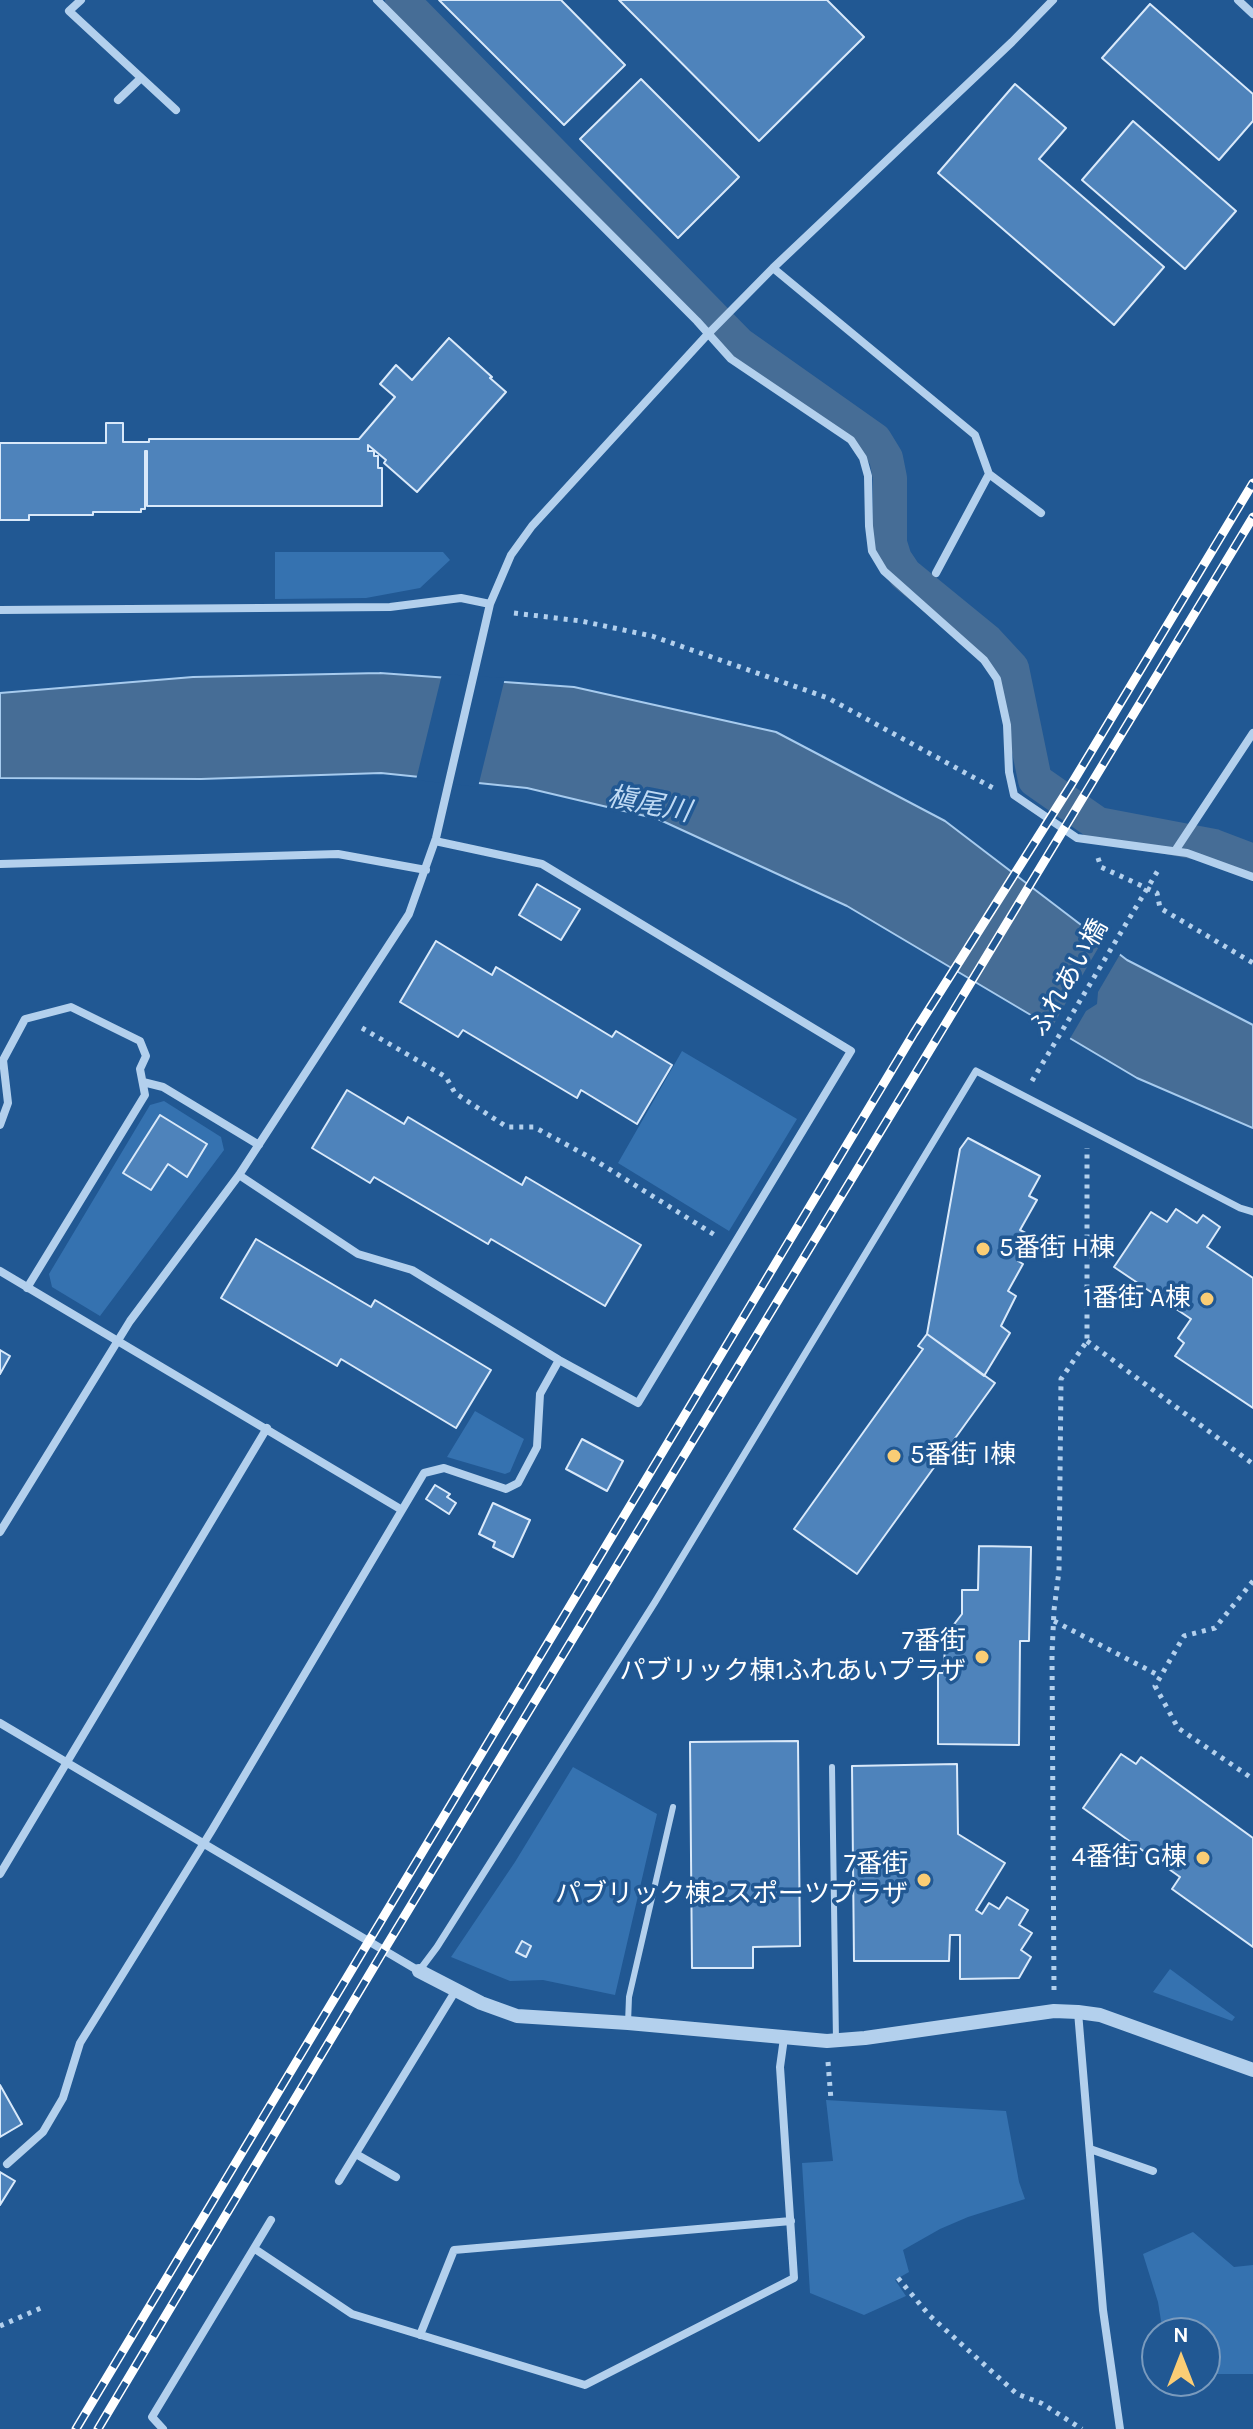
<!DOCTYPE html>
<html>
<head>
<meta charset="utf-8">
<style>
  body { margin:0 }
  #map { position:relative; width:1253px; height:2429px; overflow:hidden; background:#215893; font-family:Karla,sans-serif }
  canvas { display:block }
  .north { position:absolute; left:1141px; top:2317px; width:80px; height:80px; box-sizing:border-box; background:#215893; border:2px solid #7a9bbe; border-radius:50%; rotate:0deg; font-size:22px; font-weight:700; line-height:32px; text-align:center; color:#fff }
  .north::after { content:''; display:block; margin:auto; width:28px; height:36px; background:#facd75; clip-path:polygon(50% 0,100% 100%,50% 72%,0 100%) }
</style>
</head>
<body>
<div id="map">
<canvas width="1253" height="2429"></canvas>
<div class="north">N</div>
</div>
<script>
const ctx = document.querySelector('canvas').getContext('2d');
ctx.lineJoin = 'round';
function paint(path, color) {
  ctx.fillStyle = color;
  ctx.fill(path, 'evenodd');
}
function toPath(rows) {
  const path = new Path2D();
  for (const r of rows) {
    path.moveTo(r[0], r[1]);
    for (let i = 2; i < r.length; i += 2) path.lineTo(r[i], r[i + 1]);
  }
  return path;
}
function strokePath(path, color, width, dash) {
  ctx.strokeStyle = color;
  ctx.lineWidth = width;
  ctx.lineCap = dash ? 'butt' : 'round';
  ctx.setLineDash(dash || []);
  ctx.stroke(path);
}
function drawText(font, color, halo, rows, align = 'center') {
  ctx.font = font + ' Karla,"Noto Sans JP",sans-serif';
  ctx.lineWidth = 7;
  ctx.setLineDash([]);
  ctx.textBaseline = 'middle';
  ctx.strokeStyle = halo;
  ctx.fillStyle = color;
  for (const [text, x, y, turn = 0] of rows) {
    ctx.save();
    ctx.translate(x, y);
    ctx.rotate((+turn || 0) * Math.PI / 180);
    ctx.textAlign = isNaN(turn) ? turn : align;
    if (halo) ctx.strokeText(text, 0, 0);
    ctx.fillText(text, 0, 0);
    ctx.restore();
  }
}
paint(toPath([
  [275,552,443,552,450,560,420,588,366,598,275,599],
  [682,1051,797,1119,729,1231,618,1163],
  [164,1101,221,1137,224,1150,100,1316,52,1287,49,1274,150,1105],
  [475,1411,524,1439,510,1472,505,1474,447,1457],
  [573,1767,657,1814,615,1995,543,1980,510,1981,451,1957,515,1862],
  [1170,1969,1235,2017,1232,2021,1153,1992],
  [826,2100,1006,2111,1019,2182,1025,2199,968,2217,940,2229,903,2250,909,2272,895,2280,906,2296,864,2315,810,2293,802,2163,833,2161],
  [1193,2232,1234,2267,1253,2265,1253,2374,1205,2374,1205,2333,1163,2333,1158,2302,1143,2254]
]), '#3572b0');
const water = toPath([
  [380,673,574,687,776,732,945,821,1127,960,1253,1025,1253,1128,1137,1078,847,906,658,819,527,788,381,773,201,779,0,778,0,693,193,677,380,673]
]);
paint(water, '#466d96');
strokePath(water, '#a7cbee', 2);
paint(toPath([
  [442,674,505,678,478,787,416,780],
  [1104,938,1122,951,1098,992,1097,1004,1086,1011,1068,1042,1050,1031,1068,999,1070,989,1079,981]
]), '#215893');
strokePath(toPath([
  [402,0,739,344,875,440,886,458,890,478,890,543,895,559,905,574,987,641,1012,668,1035,780,1098,824,1214,846,1253,861]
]), '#466d96', 34);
const building = toPath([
  [439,0,561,0,625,65,564,125,439,0],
  [619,0,827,0,864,37,759,141,619,0],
  [1150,4,1253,94,1253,121,1219,160,1102,58,1150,4],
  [641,79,739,177,678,238,580,139,641,79],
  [1015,84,1066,128,1039,159,1164,267,1114,325,938,173,1015,84],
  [1133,121,1236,211,1185,269,1082,180,1133,121],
  [449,338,492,377,490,378,506,392,417,492,384,463,386,460,368,445,368,451,374,451,374,456,378,456,378,468,382,468,382,506,147,506,147,451,145,451,145,509,141,509,141,512,93,512,93,515,29,515,29,520,0,520,0,443,106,443,106,423,123,423,123,442,149,442,149,439,359,439,395,397,380,384,396,365,412,380,449,338],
  [537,884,580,909,561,940,519,915,537,884],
  [436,941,492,975,496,967,612,1037,616,1031,672,1065,637,1124,581,1090,577,1098,463,1030,458,1037,400,1002,436,941],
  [347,1090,404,1124,408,1117,522,1185,526,1177,641,1245,605,1306,491,1239,488,1244,374,1177,370,1183,312,1148,347,1090],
  [160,1115,207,1144,187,1177,168,1164,151,1190,123,1173,160,1115],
  [968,1138,1040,1176,1029,1196,1037,1200,1020,1230,1031,1236,1018,1261,1023,1264,1008,1291,1016,1296,1001,1326,1010,1333,984,1376,927,1334,960,1149,968,1138],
  [1176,1209,1197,1223,1203,1215,1220,1227,1207,1247,1253,1278,1253,1408,1175,1356,1184,1343,1178,1338,1191,1319,1114,1267,1151,1212,1167,1222,1176,1209],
  [256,1239,371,1307,375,1300,491,1370,456,1428,341,1359,337,1366,221,1298,256,1239],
  [927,1334,995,1383,857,1574,794,1529,923,1349,918,1346,927,1334],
  [0,1350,10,1356,0,1374,0,1350],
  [582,1439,623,1461,607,1491,566,1469,582,1439],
  [435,1485,450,1494,447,1497,456,1503,449,1514,426,1499,435,1485],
  [493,1503,530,1520,513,1557,493,1547,495,1542,479,1534,493,1503],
  [979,1546,1031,1547,1029,1641,1020,1641,1019,1745,938,1744,938,1673,944,1673,945,1636,962,1614,962,1590,978,1590,979,1546],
  [798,1741,800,1946,753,1947,753,1968,692,1968,690,1742,798,1741],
  [1121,1754,1136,1764,1141,1757,1253,1838,1253,1947,1172,1889,1180,1877,1083,1808,1121,1754],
  [957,1764,958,1834,1005,1863,976,1910,982,1914,989,1903,999,1909,1007,1897,1028,1910,1019,1925,1032,1933,1021,1950,1031,1957,1019,1978,960,1979,960,1935,950,1935,949,1961,854,1961,852,1766,957,1764],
  [522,1941,531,1946,526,1957,516,1952,522,1941],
  [0,2085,22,2124,0,2137,0,2085],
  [0,2172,15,2181,0,2205,0,2172]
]);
paint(building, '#4e83bb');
strokePath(building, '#d9e9fa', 2);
strokePath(toPath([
  [514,613,581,621,652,636,828,698,993,788],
  [1098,858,1101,867,1157,893,1160,908,1253,963],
  [362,1028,446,1077,455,1093,507,1127,534,1127,593,1159,718,1237],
  [1032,1081,1160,867],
  [1087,1341,1253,1464],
  [1253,1581,1215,1628,1184,1636,1155,1686,1178,1728,1253,1779],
  [1054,1621,1160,1676],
  [1054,1990,1052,1654,1054,1610,1059,1571,1061,1379,1087,1341,1087,1148],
  [828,2062,831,2100],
  [898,2278,929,2315,1017,2394,1041,2403,1082,2429],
  [0,2326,41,2308]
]), '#b3d0ed', 5, [4, 6]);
strokePath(toPath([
  [832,1767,836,2041],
  [628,2023,629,1997,673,1807]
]), '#b3d0ed', 6);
strokePath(toPath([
  [419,1971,437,1947,655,1602,976,1071,1240,1208,1253,1212]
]), '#b3d0ed', 7);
strokePath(toPath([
  [81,0,69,11,176,110],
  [377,0,697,321,731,359,851,440,863,458,868,476,869,526,872,551,884,571,984,660,997,679,1007,725,1009,772,1014,795,1077,838,1187,853,1253,877],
  [1238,0,1253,14],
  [118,100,141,78],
  [773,268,975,435,989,474,1041,513],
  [936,573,989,474],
  [0,610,390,607,461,598,490,604],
  [1175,851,1253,733],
  [0,864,338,854,426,870],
  [143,1082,163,1087,259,1145],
  [0,1125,8,1103,3,1060,25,1019,71,1007,140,1041,146,1056,140,1069,145,1095,27,1288],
  [239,1175,358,1254,412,1270,559,1360,638,1403,851,1051,542,864,435,841],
  [0,1271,402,1510,424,1473,444,1468,506,1489,518,1483,537,1447,540,1394,559,1360],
  [0,1532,130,1321,239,1175,409,914,436,838,490,604,511,555,532,526,707,335,773,268,1012,42,1053,0],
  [0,1723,419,1971],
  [0,1874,267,1428],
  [1078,2012,1103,2310,1120,2429],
  [1090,2149,1153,2171],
  [356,2154,396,2177],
  [7,2164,43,2132,63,2098,80,2043,212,1830,402,1510],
  [339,2181,456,1990],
  [255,2249,352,2314,585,2385,794,2278,780,2067,784,2038],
  [420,2335,454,2250,791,2221],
  [163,2429,152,2417,271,2220]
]), '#b3d0ed', 8);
strokePath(toPath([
  [419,1971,481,2003,517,2016,628,2023,827,2041,865,2038,1054,2011,1078,2012,1100,2015,1253,2070]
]), '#b3d0ed', 14);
const rail = toPath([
  [76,2429,914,1033,1071,785,1253,483],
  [98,2429,384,1950,1253,517]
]);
strokePath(rail, '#fff', 9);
strokePath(rail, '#215893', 6, [18]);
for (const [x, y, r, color] of [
  [983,1249,8,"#facd75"],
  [1207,1299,8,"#facd75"],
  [894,1456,8,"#facd75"],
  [982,1657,8,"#facd75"],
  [1203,1858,8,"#facd75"],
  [924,1880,8,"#facd75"]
]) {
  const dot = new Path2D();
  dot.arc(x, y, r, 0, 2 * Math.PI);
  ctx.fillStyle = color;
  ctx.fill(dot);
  strokePath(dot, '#215893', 3);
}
drawText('26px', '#fff', '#215893', [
  ["ふれあい橋",1069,978,-60]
]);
drawText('26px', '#fff', '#215893', [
  ["5番街 H棟",999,1249,"left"],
  ["1番街 A棟",1191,1299],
  ["5番街 I棟",910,1456,"left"],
  ["7番街",966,1642],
  ["パブリック棟1ふれあいプラザ",966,1672],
  ["4番街 G棟",1187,1858],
  ["7番街",908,1865],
  ["パブリック棟2スポーツプラザ",908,1895]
], 'right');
drawText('italic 28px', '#bfdaf4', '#215893', [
  ["槇尾川",649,805,11]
]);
</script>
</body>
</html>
